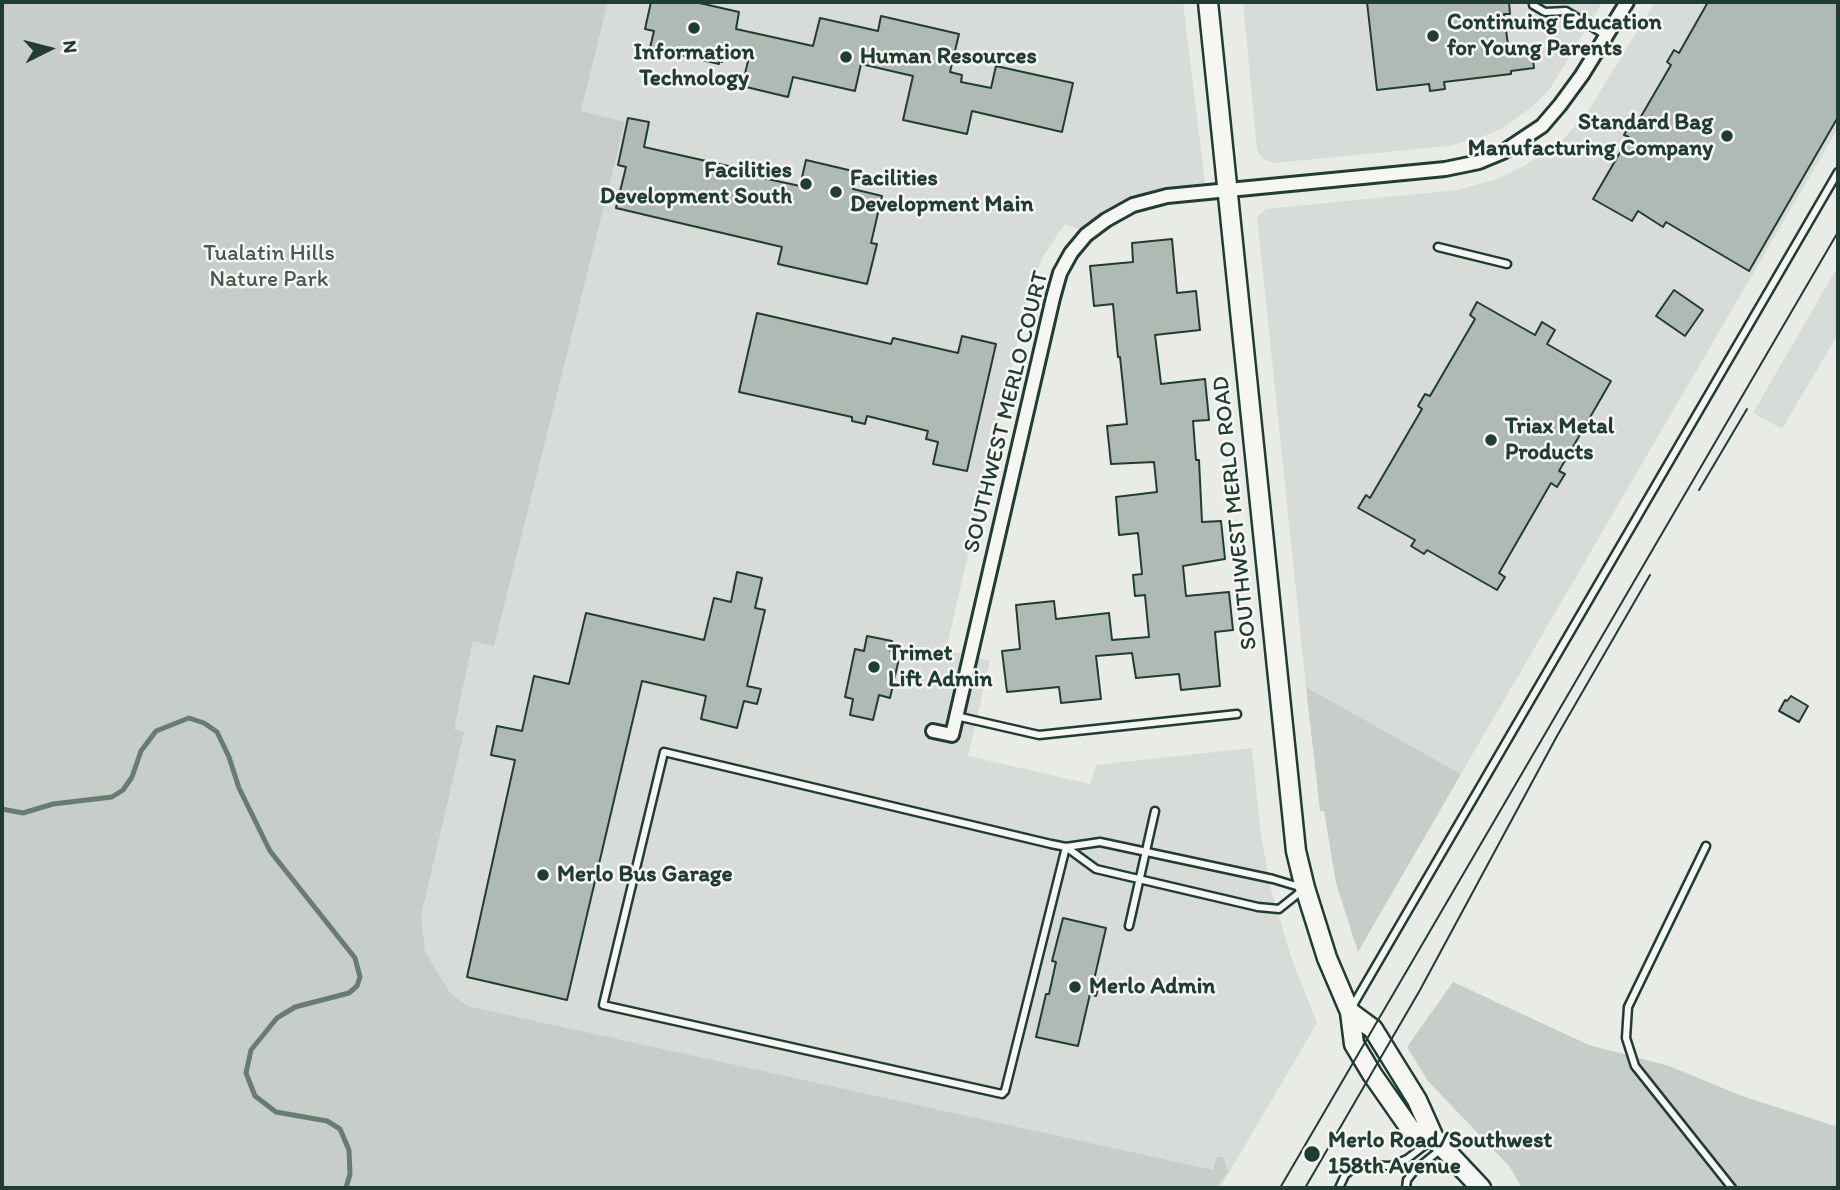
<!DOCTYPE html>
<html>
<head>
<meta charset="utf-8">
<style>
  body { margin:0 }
  #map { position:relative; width:1840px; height:1190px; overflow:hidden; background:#e9ebe7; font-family:Itim,sans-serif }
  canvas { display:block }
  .frame { position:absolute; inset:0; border:4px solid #1f3d34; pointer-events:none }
  .north { position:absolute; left:14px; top:14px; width:70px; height:70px; -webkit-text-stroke:5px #f6f6f2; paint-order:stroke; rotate:84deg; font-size:19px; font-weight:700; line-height:28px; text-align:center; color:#1f3d34 }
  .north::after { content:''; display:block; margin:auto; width:24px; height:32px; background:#1f3d34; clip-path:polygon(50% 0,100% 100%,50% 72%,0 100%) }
</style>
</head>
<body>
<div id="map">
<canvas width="1840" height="1190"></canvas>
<div class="frame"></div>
<div class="north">N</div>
</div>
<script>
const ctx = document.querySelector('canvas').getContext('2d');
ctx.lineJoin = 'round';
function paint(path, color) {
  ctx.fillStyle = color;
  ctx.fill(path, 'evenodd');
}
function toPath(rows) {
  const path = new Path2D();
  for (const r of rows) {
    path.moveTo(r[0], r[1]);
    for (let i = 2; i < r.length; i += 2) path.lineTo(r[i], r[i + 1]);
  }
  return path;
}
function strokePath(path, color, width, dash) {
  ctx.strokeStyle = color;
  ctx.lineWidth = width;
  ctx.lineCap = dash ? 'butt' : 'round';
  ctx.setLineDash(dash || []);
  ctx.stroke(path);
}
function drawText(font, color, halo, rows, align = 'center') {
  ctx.font = font + ' Itim,sans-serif';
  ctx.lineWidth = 5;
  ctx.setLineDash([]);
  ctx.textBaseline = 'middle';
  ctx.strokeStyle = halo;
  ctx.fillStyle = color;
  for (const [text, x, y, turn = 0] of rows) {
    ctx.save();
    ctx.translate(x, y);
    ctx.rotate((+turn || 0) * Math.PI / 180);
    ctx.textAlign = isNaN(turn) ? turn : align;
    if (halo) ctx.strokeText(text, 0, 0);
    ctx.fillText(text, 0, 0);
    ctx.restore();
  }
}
paint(toPath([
  [608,2,1183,2,1205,183,1161,188,1133,196,1106,210,1083,229,1064,225,1042,258,1028,296,946,650,990,661,968,756,1090,784,1096,765,1252,748,1260,828,1271,890,1291,957,1317,1023,1220,1188,1195,1188,362,994,451,635,494,645,624,123,581,112],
  [1243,2,1603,2,1551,87,1533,106,1503,128,1482,137,1448,146,1274,163,1263,159,1257,150],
  [1655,2,1838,2,1838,128,1461,774,1306,687,1257,216,1266,209,1457,190,1497,179,1524,166,1564,138,1587,113],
  [1838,266,1838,334,1782,429,1753,413]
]), '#d8dcd8');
paint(toPath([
  [2,2,608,2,581,111,625,122,494,646,473,641,454,729,464,732,421,916,425,952,450,993,467,1006,1213,1170,1217,1157,1223,1157,1228,1172,1216,1188,2,1188],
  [1306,687,1461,774,1358,952,1336,883,1324,811,1320,811],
  [1453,982,1589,1045,1669,1066,1742,1096,1838,1127,1838,1188,1522,1188,1509,1166,1428,1081,1407,1047]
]), '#c7cec9');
strokePath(toPath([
  [2,809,23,813,53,804,112,797,123,790,132,777,141,751,156,731,189,718,204,723,217,732,229,757,239,788,270,851,355,958,360,977,357,986,349,993,295,1007,277,1018,251,1050,246,1073,255,1096,276,1112,327,1121,340,1129,349,1150,350,1174,346,1188]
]), '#687c75', 5);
const building = toPath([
  [651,2,695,2,739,12,736,29,813,46,820,18,878,31,881,16,959,34,950,72,962,75,961,82,991,88,996,66,1073,83,1062,132,972,111,967,134,903,120,913,76,861,64,855,91,793,77,788,97,742,86,749,57,725,52,722,62,719,61,719,64,650,48,654,31,645,29,651,2],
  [1367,2,1509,2,1510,14,1504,14,1509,53,1532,51,1534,68,1511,71,1511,74,1444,82,1445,89,1430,91,1429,84,1377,90,1367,2],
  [1708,2,1838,2,1838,117,1749,271,1666,222,1663,227,1638,211,1632,221,1593,199,1629,137,1624,135,1631,123,1636,125,1671,65,1667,62,1674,50,1679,53,1708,2],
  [628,118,649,122,644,147,764,174,763,178,800,186,806,160,857,172,853,189,882,196,871,243,877,244,867,284,778,264,782,247,616,208,626,167,618,165,628,118],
  [1172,239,1177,293,1196,291,1200,330,1155,335,1159,367,1161,384,1205,379,1209,420,1193,421,1196,460,1199,460,1202,522,1221,521,1225,559,1183,566,1186,596,1229,592,1233,630,1215,632,1220,686,1181,690,1179,674,1136,678,1132,653,1096,656,1101,699,1061,703,1059,687,1007,692,1002,651,1020,649,1016,605,1054,601,1056,619,1109,613,1112,640,1149,637,1145,595,1135,596,1133,575,1142,574,1138,533,1119,535,1116,497,1157,492,1154,462,1111,464,1107,426,1127,424,1120,357,1118,357,1113,304,1094,306,1090,266,1133,262,1132,243,1172,239],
  [1674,290,1703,310,1685,336,1656,316,1674,290],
  [1477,302,1535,335,1542,322,1555,330,1547,344,1611,381,1559,471,1565,474,1557,487,1551,483,1499,573,1505,577,1497,590,1427,550,1424,554,1411,546,1415,540,1358,508,1366,495,1370,498,1422,409,1418,406,1425,394,1430,396,1475,319,1470,315,1477,302],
  [757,313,891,344,893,338,958,353,962,336,996,344,967,471,933,464,938,442,926,439,928,431,867,416,865,424,852,421,852,417,739,392,757,313],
  [737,572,762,578,755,608,765,610,747,686,761,689,757,704,744,701,737,728,701,719,706,696,642,681,567,1000,467,977,515,760,491,755,497,726,522,731,534,676,569,684,586,613,704,640,714,598,731,602,737,572],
  [867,636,892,641,890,651,900,654,890,698,879,695,873,720,850,715,853,699,845,697,855,649,864,651,867,636],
  [1791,696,1808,706,1799,722,1779,711,1785,700,1787,701,1791,696],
  [1063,918,1106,928,1094,980,1100,981,1096,996,1090,994,1078,1046,1036,1037,1046,994,1049,994,1056,962,1052,961,1063,918]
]);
paint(building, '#b0bab5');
strokePath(building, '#1f3d34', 2);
const lane = toPath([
  [1533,2,1533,5,1545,12,1566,11,1607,36],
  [1438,247,1507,264],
  [956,716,1039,735,1237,714],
  [1706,846,1628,1007,1626,1038,1635,1066,1732,1188],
  [1066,847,1005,1091,1002,1094,603,1005,664,752,1051,844,1066,847,1100,842,1273,879,1303,888],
  [1066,847,1096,869,1258,907,1279,909,1304,889],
  [1129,926,1155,811],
  [1352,1007,1838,172],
  [1339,1188,1345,1175,1355,1167,1364,1165,1390,1166,1407,1159,1429,1142],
  [1406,1188,1407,1180,1415,1170,1441,1149]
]);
const street = toPath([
  [933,731,952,735,1053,298,1060,273,1071,253,1086,235,1106,220,1133,205,1167,196,1445,169,1479,162,1503,152,1542,126,1560,105,1582,75,1627,2]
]);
const secondary = toPath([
  [1208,2,1296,851,1305,888,1327,958,1350,1012,1354,1044,1372,1074,1416,1137,1434,1138],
  [1350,1012,1373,1029,1417,1100,1434,1138,1481,1188]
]);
strokePath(lane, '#1f3d34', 11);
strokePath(street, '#1f3d34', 18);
strokePath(secondary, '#1f3d34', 23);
strokePath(lane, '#f6f6f2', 6);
strokePath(street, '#f6f6f2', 12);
strokePath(secondary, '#f6f6f2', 18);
strokePath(toPath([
  [1699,490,1747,409],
  [1280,1188,1838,232],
  [1305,1188,1420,990,1557,736,1650,575]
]), '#1f3d34', 2);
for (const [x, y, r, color] of [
  [694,28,7,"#1f3d34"],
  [1433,36,7,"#1f3d34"],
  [846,57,7,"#1f3d34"],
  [1727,136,7,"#1f3d34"],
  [806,184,7,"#1f3d34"],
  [836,192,7,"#1f3d34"],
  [1491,440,7,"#1f3d34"],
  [874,667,7,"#1f3d34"],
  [543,875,7,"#1f3d34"],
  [1075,987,7,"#1f3d34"],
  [1312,1154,9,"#1f3d34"]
]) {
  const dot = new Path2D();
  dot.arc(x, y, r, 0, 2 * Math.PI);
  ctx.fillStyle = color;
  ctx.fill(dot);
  strokePath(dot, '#f6f6f2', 2.5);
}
drawText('bold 23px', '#1f3d34', '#f6f6f2', [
  ["Continuing Education",1447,23],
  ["for Young Parents",1447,49],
  ["Information",694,53,"center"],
  ["Technology",694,79,"center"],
  ["Human Resources",860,57],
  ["Standard Bag",1713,123,"right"],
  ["Manufacturing Company",1713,149,"right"],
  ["Facilities",792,171,"right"],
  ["Development South",792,197,"right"],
  ["Facilities",850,179],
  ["Development Main",850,205],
  ["Triax Metal",1505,427],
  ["Products",1505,453],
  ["Trimet",888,654],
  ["Lift Admin",888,680],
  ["Merlo Bus Garage",557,875],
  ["Merlo Admin",1089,987],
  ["Merlo Road/Southwest",1328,1141],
  ["158th Avenue",1328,1167]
], 'left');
drawText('23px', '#415a52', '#f6f6f2', [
  ["Tualatin Hills",269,254],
  ["Nature Park",269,280]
]);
drawText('23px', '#1f3d34', '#f6f6f2', [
  ["SOUTHWEST MERLO COURT",1007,412,-76],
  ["SOUTHWEST MERLO ROAD",1236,513,-96]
]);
</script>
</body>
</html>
